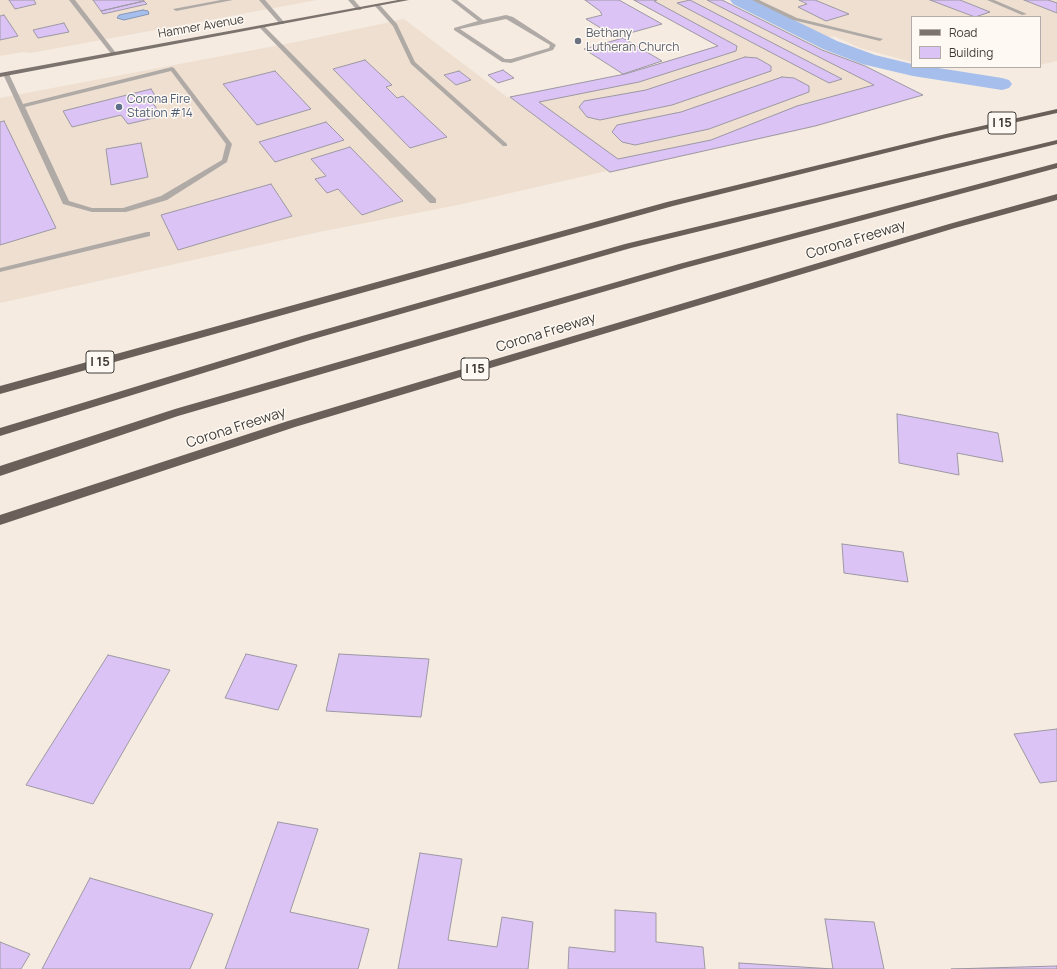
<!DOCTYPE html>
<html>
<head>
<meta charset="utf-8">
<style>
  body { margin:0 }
  #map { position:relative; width:1057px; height:969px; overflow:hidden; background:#f5ebe1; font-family:Manrope,sans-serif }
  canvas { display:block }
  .legend { position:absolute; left:911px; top:16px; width:130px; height:52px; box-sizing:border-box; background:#fff9f3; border:1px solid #b2ada8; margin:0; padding:5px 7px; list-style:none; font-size:12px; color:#3f3c38 }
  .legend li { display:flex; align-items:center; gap:8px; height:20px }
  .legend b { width:20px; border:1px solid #b2ada8 }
</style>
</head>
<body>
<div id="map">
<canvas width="1057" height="969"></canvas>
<ul class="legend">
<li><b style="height:5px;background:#7c736e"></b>Road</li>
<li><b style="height:11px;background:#dbc4f5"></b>Building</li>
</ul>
</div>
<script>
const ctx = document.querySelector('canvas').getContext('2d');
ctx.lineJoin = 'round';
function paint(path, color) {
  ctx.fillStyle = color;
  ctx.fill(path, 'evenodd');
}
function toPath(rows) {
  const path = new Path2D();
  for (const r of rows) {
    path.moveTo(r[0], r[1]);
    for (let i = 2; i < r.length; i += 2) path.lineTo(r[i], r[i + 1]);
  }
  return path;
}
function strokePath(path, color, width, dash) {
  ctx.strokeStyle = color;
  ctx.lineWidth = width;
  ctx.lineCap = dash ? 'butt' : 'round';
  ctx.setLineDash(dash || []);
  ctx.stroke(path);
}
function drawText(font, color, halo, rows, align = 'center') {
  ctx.font = font + ' Manrope,sans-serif';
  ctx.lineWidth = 3;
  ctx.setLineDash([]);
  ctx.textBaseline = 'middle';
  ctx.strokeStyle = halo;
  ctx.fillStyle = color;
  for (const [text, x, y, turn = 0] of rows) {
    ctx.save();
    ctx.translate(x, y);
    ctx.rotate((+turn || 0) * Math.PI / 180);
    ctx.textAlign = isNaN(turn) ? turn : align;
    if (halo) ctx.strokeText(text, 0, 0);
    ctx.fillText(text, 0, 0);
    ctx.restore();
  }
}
paint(toPath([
  [0,0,317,0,31,53,23,52,0,56],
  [633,0,722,0,823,50,865,66,923,95,819,126,723,147,609,173,607,171,458,205,319,232,0,303,0,98,301,41,404,19,507,97,625,74,717,46],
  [747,0,1057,0,1057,61,1040,65,1040,17,912,17,912,62,860,48,834,36,826,39]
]), '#eedfd0');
const water = toPath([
  [143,10,148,11,149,14,124,20,117,18,119,15,143,10]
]);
paint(water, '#a5beec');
strokePath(water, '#8697b6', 1);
paint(toPath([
  [730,0,753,0,837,41,875,55,912,64,912,67,932,67,1002,78,1009,80,1012,84,1009,88,1002,90,913,76,862,64,823,49,733,4,730,0]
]), '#a5beec');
const building = toPath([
  [9,0,34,0,36,4,15,9,9,0],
  [93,0,143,0,144,1,101,11,93,0],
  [585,0,619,0,662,24,630,33,626,31,612,35,586,19,602,15,600,11,585,0],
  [634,0,657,0,654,1,737,46,736,51,639,82,539,102,618,159,711,140,797,106,874,85,707,0,722,0,822,50,865,66,923,95,815,126,610,172,510,97,625,74,718,46,634,0],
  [690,0,842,79,829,83,677,3,690,0],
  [799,0,815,0,849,14,826,21,798,7,807,4,799,0],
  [930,0,960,0,990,12,975,17,930,0],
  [1024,0,1048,0,1057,3,1057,13,1024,0],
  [144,1,147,4,103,14,101,11,144,1],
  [4,15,18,36,0,40,0,16,4,15],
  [64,23,69,32,38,38,33,30,64,23],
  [623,38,662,61,623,74,584,49,623,38],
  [745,57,757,58,771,66,771,71,672,105,600,120,587,117,579,107,584,101,646,90,745,57],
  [365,60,392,85,386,87,397,98,403,96,447,137,410,148,333,69,365,60],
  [503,70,514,78,498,83,488,75,503,70],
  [275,71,311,109,257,125,223,84,275,71],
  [459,71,471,80,456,85,444,75,459,71],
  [782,77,794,78,809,86,809,92,709,129,635,145,622,142,612,132,617,125,681,112,782,77],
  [151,89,158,100,152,102,162,116,128,124,121,115,72,127,63,111,151,89],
  [4,121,56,228,0,245,0,122,4,121],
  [326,122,344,140,275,162,259,142,326,122],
  [141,143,148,177,111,185,106,149,141,143],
  [350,147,403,201,362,215,338,189,327,193,315,179,326,176,311,159,350,147],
  [271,184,292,216,178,250,161,215,271,184],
  [897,414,998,433,1003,462,957,453,959,475,899,463,897,414],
  [842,544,903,552,908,582,844,573,842,544],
  [246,654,297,665,278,710,225,698,246,654],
  [339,654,429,659,421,717,326,711,339,654],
  [108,655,170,670,93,804,26,785,108,655],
  [1057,729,1057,781,1040,783,1014,734,1057,729],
  [278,822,318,829,290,912,369,929,358,969,225,969,278,822],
  [420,853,462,859,448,940,497,947,502,917,533,922,528,969,398,969,420,853],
  [90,878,213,914,190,969,42,969,90,878],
  [615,910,656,913,656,942,703,947,705,969,568,969,569,947,615,952,615,910],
  [825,919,874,922,884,969,833,969,825,919],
  [0,942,30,954,21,969,0,969,0,942],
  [739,963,833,969,739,969,739,963],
  [1057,966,1057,969,951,969,1057,966]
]);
paint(building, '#dbc4f5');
strokePath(building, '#9d98a3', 1);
paint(toPath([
  [69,0,75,0,116,53,116,55,112,55,69,0],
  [221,0,233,0,176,11,173,9,221,0],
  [259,0,265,0,284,22,284,24,280,24,259,0],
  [348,0,354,0,361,8,361,10,357,10,348,0],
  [451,0,457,0,483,20,506,15,513,17,556,45,553,50,511,63,502,62,454,30,454,28,478,21,451,0],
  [506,19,550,45,549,48,511,59,505,59,460,29,506,19],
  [752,0,759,0,797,18,883,39,880,41,793,20,752,0],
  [987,0,994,0,1027,14,1022,15,987,0],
  [375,4,379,4,397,24,415,62,507,144,507,146,503,146,411,64,393,26,375,6,375,4],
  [260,26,264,26,436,199,436,203,430,203,260,28,260,26],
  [172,67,174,68,232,144,227,162,167,200,126,212,92,212,63,204,3,74,4,73,9,74,23,104,172,67],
  [171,71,226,144,222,160,161,196,123,208,92,208,69,201,25,107,171,71],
  [147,232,150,232,150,236,0,272,0,268,147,232]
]), '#b0aaa7');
paint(toPath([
  [398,0,409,0,0,77,0,73,398,0]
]), '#7c736e');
paint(toPath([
  [1057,109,1057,113,946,138,673,206,0,394,0,386,667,202,946,134,1057,109],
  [1057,140,1057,144,631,248,310,340,0,436,0,428,302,336,625,244,1057,140],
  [1057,163,1057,168,685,268,178,416,0,476,0,466,175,409,679,264,1057,163],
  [1057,194,1057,200,955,228,295,427,0,525,0,515,288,421,949,224,1057,194]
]), '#6a6059');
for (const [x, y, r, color] of [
  [578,41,4,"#6b7280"],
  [119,107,4,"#5c6f8a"]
]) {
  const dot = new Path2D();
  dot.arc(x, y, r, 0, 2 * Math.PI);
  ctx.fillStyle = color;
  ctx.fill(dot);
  strokePath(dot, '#fff9f3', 1.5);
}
drawText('12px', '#3f3c38', '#fff9f3', [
  ["Hamner Avenue",201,27,-10]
]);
drawText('12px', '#5b616d', '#fff9f3', [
  ["Bethany",586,34],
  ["Lutheran Church",586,48]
], 'left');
drawText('12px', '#4e5e75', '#fff9f3', [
  ["Corona Fire",127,100],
  ["Station #14",127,114]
], 'left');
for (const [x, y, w] of [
  [1002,123,28],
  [100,362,28],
  [475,369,28]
]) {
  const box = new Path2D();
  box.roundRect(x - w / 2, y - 11, w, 22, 3);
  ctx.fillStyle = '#fff9f3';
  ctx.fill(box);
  strokePath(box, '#3f3c38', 1);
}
drawText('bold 13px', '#3f3c38', null, [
  ["I 15",1002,123],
  ["I 15",100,362],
  ["I 15",475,369]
]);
drawText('14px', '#3f3c38', '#fff9f3', [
  ["Corona Freeway",856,240,-17],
  ["Corona Freeway",546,333,-17],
  ["Corona Freeway",236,428,-18]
]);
</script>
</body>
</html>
